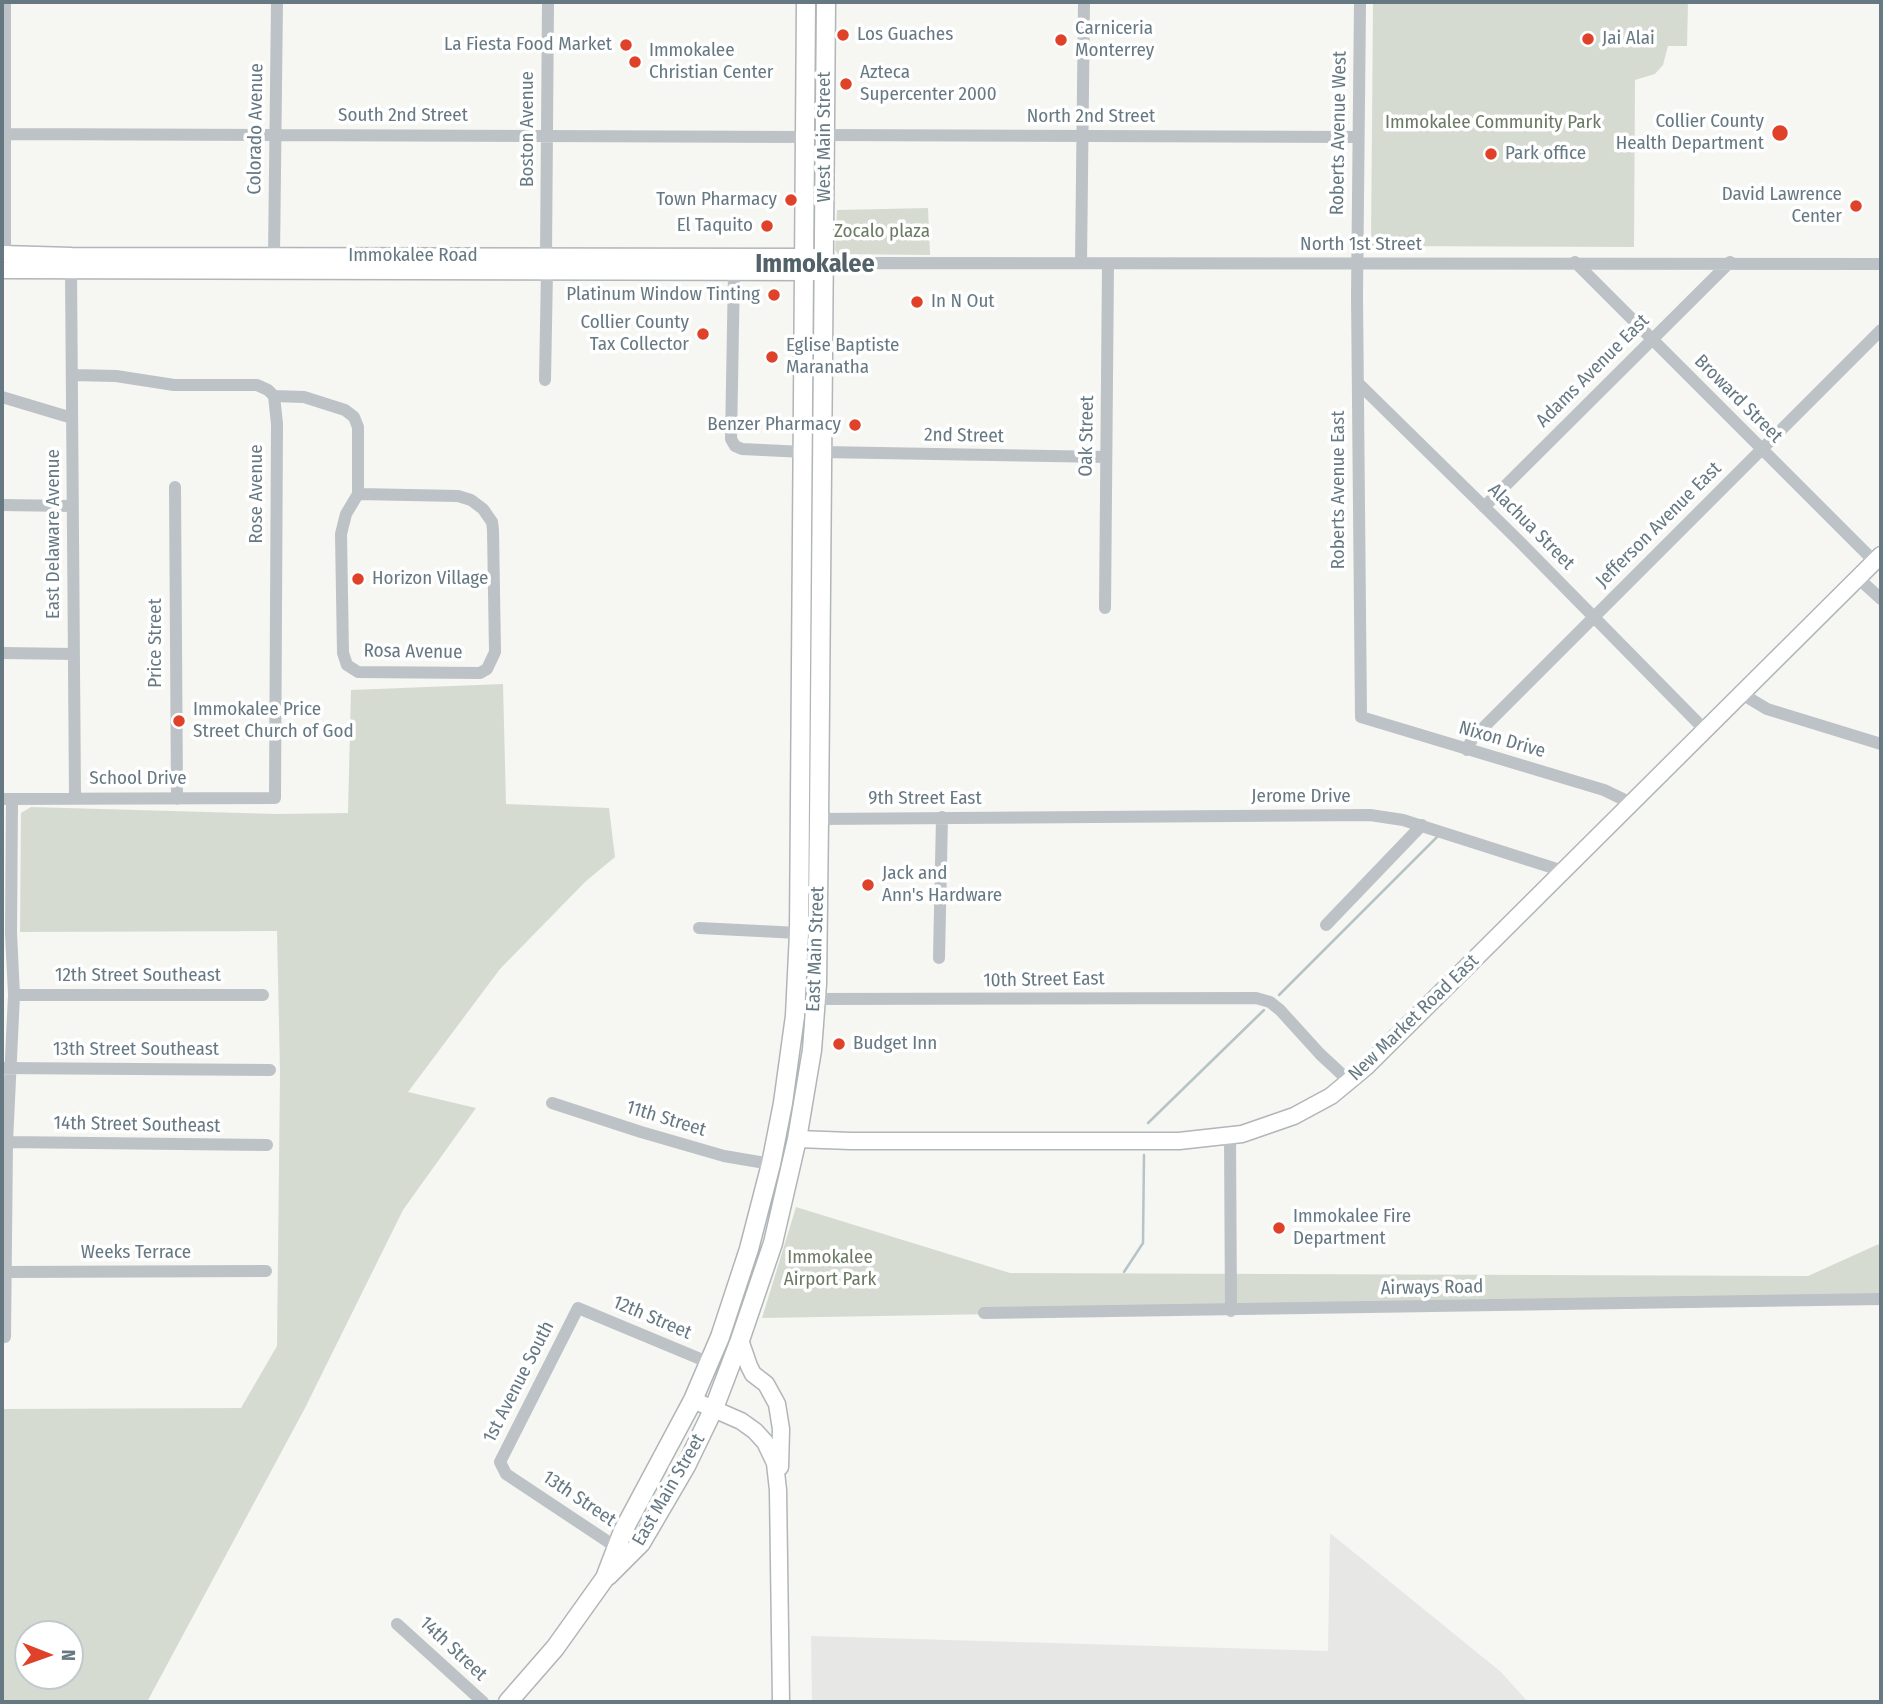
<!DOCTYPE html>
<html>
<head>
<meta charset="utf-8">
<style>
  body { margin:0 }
  #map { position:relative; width:1883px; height:1704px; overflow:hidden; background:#f6f6f3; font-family:"Fira Sans Condensed",sans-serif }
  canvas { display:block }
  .frame { position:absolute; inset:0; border:4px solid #667983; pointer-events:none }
  .north { position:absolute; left:14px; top:1620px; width:70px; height:70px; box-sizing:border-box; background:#fff; border:2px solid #c2c9cd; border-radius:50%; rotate:91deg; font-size:19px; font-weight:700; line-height:28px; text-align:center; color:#667983 }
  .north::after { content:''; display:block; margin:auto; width:24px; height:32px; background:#df4229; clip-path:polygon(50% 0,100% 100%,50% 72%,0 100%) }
</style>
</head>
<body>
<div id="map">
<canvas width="1883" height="1704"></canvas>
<div class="frame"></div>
<div class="north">N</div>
</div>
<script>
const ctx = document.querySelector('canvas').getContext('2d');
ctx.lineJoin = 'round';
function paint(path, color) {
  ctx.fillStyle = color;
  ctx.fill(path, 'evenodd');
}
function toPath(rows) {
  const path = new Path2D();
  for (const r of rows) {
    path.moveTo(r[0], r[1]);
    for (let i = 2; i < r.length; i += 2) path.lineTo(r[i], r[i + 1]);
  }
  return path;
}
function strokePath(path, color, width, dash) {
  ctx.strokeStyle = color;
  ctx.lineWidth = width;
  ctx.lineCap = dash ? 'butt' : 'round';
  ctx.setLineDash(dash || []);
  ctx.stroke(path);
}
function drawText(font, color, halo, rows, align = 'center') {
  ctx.font = font + ' "Fira Sans Condensed",sans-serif';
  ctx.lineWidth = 7;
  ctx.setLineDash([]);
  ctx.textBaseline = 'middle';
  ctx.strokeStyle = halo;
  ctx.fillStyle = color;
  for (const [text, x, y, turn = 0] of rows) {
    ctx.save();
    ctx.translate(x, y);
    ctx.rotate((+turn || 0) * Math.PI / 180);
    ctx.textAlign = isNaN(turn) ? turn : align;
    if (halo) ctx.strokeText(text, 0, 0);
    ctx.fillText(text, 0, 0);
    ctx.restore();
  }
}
paint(toPath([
  [1330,1533,1501,1672,1528,1702,812,1702,811,1636,1328,1651]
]), '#e7e7e6');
paint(toPath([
  [1373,2,1688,2,1687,46,1668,46,1663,65,1655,74,1635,80,1634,247,1371,246],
  [928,208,930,255,838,254,835,250,837,210],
  [503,684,506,804,609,808,615,857,585,882,500,969,408,1092,476,1108,403,1210,305,1408,147,1702,2,1702,2,1409,241,1408,277,1346,280,1072,277,931,20,932,21,813,31,807,277,814,348,813,351,690],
  [28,1634,70,1634,70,1676,28,1676],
  [796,1207,1010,1273,1808,1276,1881,1243,1881,1299,762,1318]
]), '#d6dbd2');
strokePath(toPath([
  [1279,995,1437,837],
  [1148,1123,1264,1010],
  [1124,1272,1143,1243,1144,1155]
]), '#b6c4c7', 2.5);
const major = toPath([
  [2,254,72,256,825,257],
  [2,270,824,272],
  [797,1139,851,1141,1179,1141,1242,1134,1294,1116,1331,1096,1366,1067,1881,555],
  [740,1340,749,1366,753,1374,766,1384,777,1404,781,1429,780,1467],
  [693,1400,741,1421,755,1431,765,1442,775,1463,778,1490,781,1702]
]);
const highway = toPath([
  [608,1576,641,1543,686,1466,714,1408,740,1340,773,1243,797,1139,812,1050,817,984,819,819,826,2],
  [508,1702,555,1648,605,1578,623,1531,693,1400,720,1337,749,1249,771,1164,783,1103,795,1016,799,933,806,2]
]);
strokePath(major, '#b0b6b9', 19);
strokePath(highway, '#b0b5b8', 21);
strokePath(toPath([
  [1360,2,1357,296,1361,717,1604,790,1631,803],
  [2,134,805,137],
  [825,135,1358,137],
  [5,254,5,2],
  [274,256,277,2],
  [546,256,548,2],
  [1575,262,1875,562],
  [1081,263,1084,2],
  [71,270,75,798],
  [734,271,731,439,735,446,742,449,804,452],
  [824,272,840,265,860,263,1881,264],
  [545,380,547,271],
  [1358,383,1519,541,1705,730],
  [274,396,304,397,345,410,354,417,358,427,358,494,346,514,341,534,343,653,347,665,358,672,480,673,487,669,495,652,493,530,492,522,483,509,471,500,458,496,358,494],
  [2,397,72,418],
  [822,452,1106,457],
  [175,487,177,799],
  [2,505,72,506],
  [1484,507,1730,262],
  [1858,578,1881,599],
  [1105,608,1108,264],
  [2,653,74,654],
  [1742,694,1767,709,1881,744],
  [1467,750,1472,739,1881,330],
  [2,799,275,798,277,424,274,396,268,390,257,385,174,385,116,376,72,375],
  [819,819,1370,815,1403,820,1563,871],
  [1326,925,1422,825],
  [699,928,799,933],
  [939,958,942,817],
  [14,995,263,995],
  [816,999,1256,998,1270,1002,1280,1010,1320,1054,1349,1081],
  [2,1068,270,1070],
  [552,1103,641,1132,724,1156,771,1164],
  [1230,1136,1231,1311],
  [7,1142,267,1145],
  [6,1272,266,1271],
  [984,1313,1881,1299],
  [2,1337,5,1337,7,1142,14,995,11,933,12,799],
  [622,1551,506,1474,500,1462,578,1308,710,1363],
  [397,1624,483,1702]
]), '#bcc2c5', 12);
strokePath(major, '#fff', 16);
strokePath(highway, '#fff', 18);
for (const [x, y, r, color] of [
  [843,35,7,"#df4229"],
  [1588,39,7,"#df4229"],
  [1061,40,7,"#df4229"],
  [626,45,7,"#df4229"],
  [635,62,7,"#df4229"],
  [846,84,7,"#df4229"],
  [1780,133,9,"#df4229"],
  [1491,154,7,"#df4229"],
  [791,200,7,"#df4229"],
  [1856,206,7,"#df4229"],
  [767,226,7,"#df4229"],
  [774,295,7,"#df4229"],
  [917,302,7,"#df4229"],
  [703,334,7,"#df4229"],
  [772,357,7,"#df4229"],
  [855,425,7,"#df4229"],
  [358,579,7,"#df4229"],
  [179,721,7,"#df4229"],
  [868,885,7,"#df4229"],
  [839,1044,7,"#df4229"],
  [1279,1228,7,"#df4229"]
]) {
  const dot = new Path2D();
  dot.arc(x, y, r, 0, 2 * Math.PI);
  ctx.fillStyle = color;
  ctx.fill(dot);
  strokePath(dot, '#fff', 2.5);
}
drawText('19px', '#667983', '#fff', [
  ["Carniceria",1075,29],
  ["Monterrey",1075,51],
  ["Los Guaches",857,35],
  ["Jai Alai",1602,39],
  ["La Fiesta Food Market",612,45,"right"],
  ["Immokalee",649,51],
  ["Christian Center",649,73],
  ["Azteca",860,73],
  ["Supercenter 2000",860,95],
  ["Collier County",1764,122,"right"],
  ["Health Department",1764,144,"right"],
  ["Park office",1505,154],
  ["David Lawrence",1842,195,"right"],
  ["Center",1842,217,"right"],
  ["Town Pharmacy",777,200,"right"],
  ["El Taquito",753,226,"right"],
  ["Platinum Window Tinting",760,295,"right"],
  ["In N Out",931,302],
  ["Collier County",689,323,"right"],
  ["Tax Collector",689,345,"right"],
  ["Eglise Baptiste",786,346],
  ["Maranatha",786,368],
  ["Benzer Pharmacy",841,425,"right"],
  ["Horizon Village",372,579],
  ["Immokalee Price",193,710],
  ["Street Church of God",193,732],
  ["Jack and",882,874],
  ["Ann's Hardware",882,896],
  ["Budget Inn",853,1044],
  ["Immokalee Fire",1293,1217],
  ["Department",1293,1239]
], 'left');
drawText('19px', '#667983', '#fff', [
  ["South 2nd Street",403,116],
  ["North 2nd Street",1091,117],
  ["Colorado Avenue",256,129,-89],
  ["Boston Avenue",528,129,-90],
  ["Roberts Avenue West",1339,133,-89],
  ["West Main Street",825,137,-90],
  ["North 1st Street",1361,245],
  ["Immokalee Road",413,256],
  ["Adams Avenue East",1593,371,-45],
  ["Broward Street",1738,399,45],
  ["2nd Street",964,436,1],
  ["Oak Street",1087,436,-89],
  ["Roberts Avenue East",1339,490,-90],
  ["Rose Avenue",257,494,-90],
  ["Jefferson Avenue East",1659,525,-45],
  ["Alachua Street",1531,527,45],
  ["East Delaware Avenue",54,534,-90],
  ["Price Street",156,643,-90],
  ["Rosa Avenue",413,652,1],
  ["Nixon Drive",1502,740,16],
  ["School Drive",138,779],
  ["Jerome Drive",1301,797],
  ["9th Street East",925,799],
  ["East Main Street",816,949,-88],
  ["12th Street Southeast",138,976],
  ["10th Street East",1044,980,-1],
  ["New Market Road East",1414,1018,-44],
  ["13th Street Southeast",136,1050],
  ["11th Street",666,1119,17],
  ["14th Street Southeast",137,1125,1],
  ["Weeks Terrace",136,1253],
  ["Airways Road",1432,1288,-1],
  ["12th Street",652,1318,23],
  ["1st Avenue South",519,1382,-63],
  ["East Main Street",669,1490,-60],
  ["13th Street",579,1499,34],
  ["14th Street",453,1649,43]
]);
drawText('19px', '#6b7a64', '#fff', [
  ["Immokalee Community Park",1493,123],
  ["Zocalo plaza",882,232],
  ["Immokalee",830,1258],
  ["Airport Park",830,1280]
]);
drawText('bold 26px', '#536168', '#fff', [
  ["Immokalee",815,265]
]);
</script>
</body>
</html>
